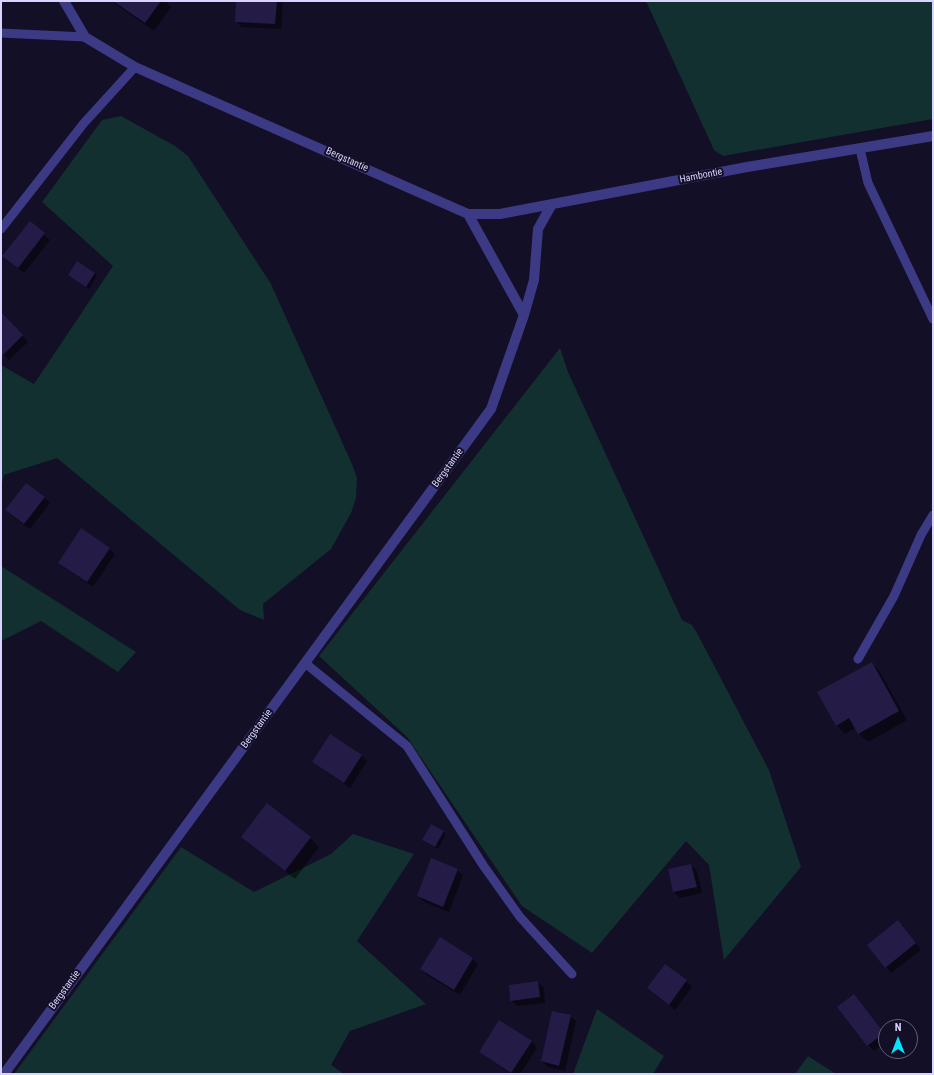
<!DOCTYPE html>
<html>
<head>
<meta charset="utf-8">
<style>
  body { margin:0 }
  #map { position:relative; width:934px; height:1075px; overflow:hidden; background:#130f26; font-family:"Roboto Condensed",sans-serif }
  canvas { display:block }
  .frame { position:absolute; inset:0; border:2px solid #d9d4ff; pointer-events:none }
  .north { position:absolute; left:878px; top:1019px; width:40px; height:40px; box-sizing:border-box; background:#130f26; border:1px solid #625e7d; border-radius:50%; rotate:0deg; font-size:11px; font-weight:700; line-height:16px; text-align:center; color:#d9d4ff }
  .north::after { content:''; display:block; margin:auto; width:14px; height:18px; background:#00e5ff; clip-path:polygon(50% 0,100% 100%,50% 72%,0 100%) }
</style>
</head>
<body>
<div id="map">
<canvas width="934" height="1075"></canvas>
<div class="frame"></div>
<div class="north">N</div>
</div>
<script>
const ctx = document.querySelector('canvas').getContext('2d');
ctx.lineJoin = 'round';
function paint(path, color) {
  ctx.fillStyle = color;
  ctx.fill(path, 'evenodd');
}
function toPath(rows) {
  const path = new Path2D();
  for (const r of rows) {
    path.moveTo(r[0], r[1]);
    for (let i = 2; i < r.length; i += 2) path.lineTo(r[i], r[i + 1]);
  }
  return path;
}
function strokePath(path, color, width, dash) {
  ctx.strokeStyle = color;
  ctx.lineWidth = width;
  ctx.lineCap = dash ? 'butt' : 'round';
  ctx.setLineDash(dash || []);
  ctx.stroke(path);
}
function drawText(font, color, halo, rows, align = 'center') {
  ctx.font = font + ' "Roboto Condensed",sans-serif';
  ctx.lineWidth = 4;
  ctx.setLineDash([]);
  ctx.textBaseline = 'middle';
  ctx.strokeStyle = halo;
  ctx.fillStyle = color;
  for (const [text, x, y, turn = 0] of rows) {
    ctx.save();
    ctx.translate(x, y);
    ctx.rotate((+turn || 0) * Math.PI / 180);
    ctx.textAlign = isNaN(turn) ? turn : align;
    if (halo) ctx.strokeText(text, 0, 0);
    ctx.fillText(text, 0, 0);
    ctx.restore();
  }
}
paint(toPath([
  [646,1,933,1,933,119,723,156,714,150],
  [121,116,175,146,188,156,271,284,352,464,357,478,356,498,351,513,331,549,263,604,264,620,240,610,57,458,4,475,1,487,1,365,34,384,113,266,42,202,102,120],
  [560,348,568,372,682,620,692,625,697,633,769,770,801,867,724,960,709,865,686,841,592,953,522,906,475,837,407,737,319,656],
  [1,566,136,652,118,672,41,621,1,641],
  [353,834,414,854,357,941,426,1004,350,1031,331,1065,344,1074,14,1074,181,847,254,892,331,854],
  [597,1009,664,1056,653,1074,573,1074],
  [808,1056,836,1074,795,1074]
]), '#12302f');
paint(toPath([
  [111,1,165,1,171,7,154,31],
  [237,1,283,1,281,29,242,27,236,22],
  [30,222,50,240,24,273,9,261],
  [95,273,97,276,89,289,69,275],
  [1,314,28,342,9,360,1,352],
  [44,497,50,503,30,529,12,516,6,510],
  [109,549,115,554,93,587,65,568,59,563],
  [872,663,880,672,907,720,868,742,859,734,856,728,845,734,837,725],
  [362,756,367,761,350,788,319,767,313,762],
  [267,805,310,838,319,847,295,879,251,845,242,837],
  [444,832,446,834,438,849,426,843,424,840],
  [691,865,697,871,702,893,680,898,674,892,669,870],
  [457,870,463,875,449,912,424,902,418,896],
  [898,921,904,927,921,950,891,973,886,967],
  [440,939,473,959,478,964,460,995,427,975,422,969],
  [665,965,686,981,692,987,675,1010,654,994,648,988],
  [538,982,544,988,545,1003,517,1006,511,1000],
  [859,1001,886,1036,886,1042,874,1051,868,1045,839,1007],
  [570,1016,576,1021,565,1071,548,1067,542,1061],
  [500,1022,532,1042,537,1048,520,1074,511,1074,486,1057,480,1052]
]), '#0007');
paint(toPath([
  [113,1,161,1,145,23],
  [236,1,277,1,275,24,235,22],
  [30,221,45,233,18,268,2,256],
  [77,261,95,273,86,287,68,275],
  [1,312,23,335,3,355,1,353],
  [26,483,45,497,24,524,5,510],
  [81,528,110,548,87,582,58,563],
  [872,662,899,711,858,734,849,718,836,726,817,692],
  [330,734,362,755,344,783,312,762],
  [267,803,311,837,285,871,241,837],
  [431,824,444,831,435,847,422,840],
  [431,858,458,869,443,907,417,896],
  [691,864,697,887,673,892,668,869],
  [898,920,916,943,885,968,867,945],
  [440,937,473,958,454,990,420,969],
  [665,964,687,980,669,1005,647,988],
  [538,981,540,997,510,1001,509,985],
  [854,994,884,1033,867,1046,837,1007],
  [552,1011,571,1015,559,1066,541,1061],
  [499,1020,532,1041,511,1073,479,1052]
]), '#241b47');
strokePath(toPath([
  [1,33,85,37],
  [860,149,868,183,933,319],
  [1,229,84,123,135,67],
  [858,659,894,596,921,535,933,515],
  [305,663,407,746,483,865,520,917,572,974]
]), '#3d3a85', 9);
strokePath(toPath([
  [468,214,500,214,747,167,933,136],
  [524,315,534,280,538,229,552,204],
  [4,1074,491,409,524,315,468,214,135,67,85,37,64,1]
]), '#3d3a85', 10);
drawText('10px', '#d9d4ff', '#130f26', [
  ["Bergstantie",347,160,24],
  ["Hambontie",701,176,-11],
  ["Bergstantie",448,468,-54],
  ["Bergstantie",257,729,-54],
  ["Bergstantie",65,990,-54]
]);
</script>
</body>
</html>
